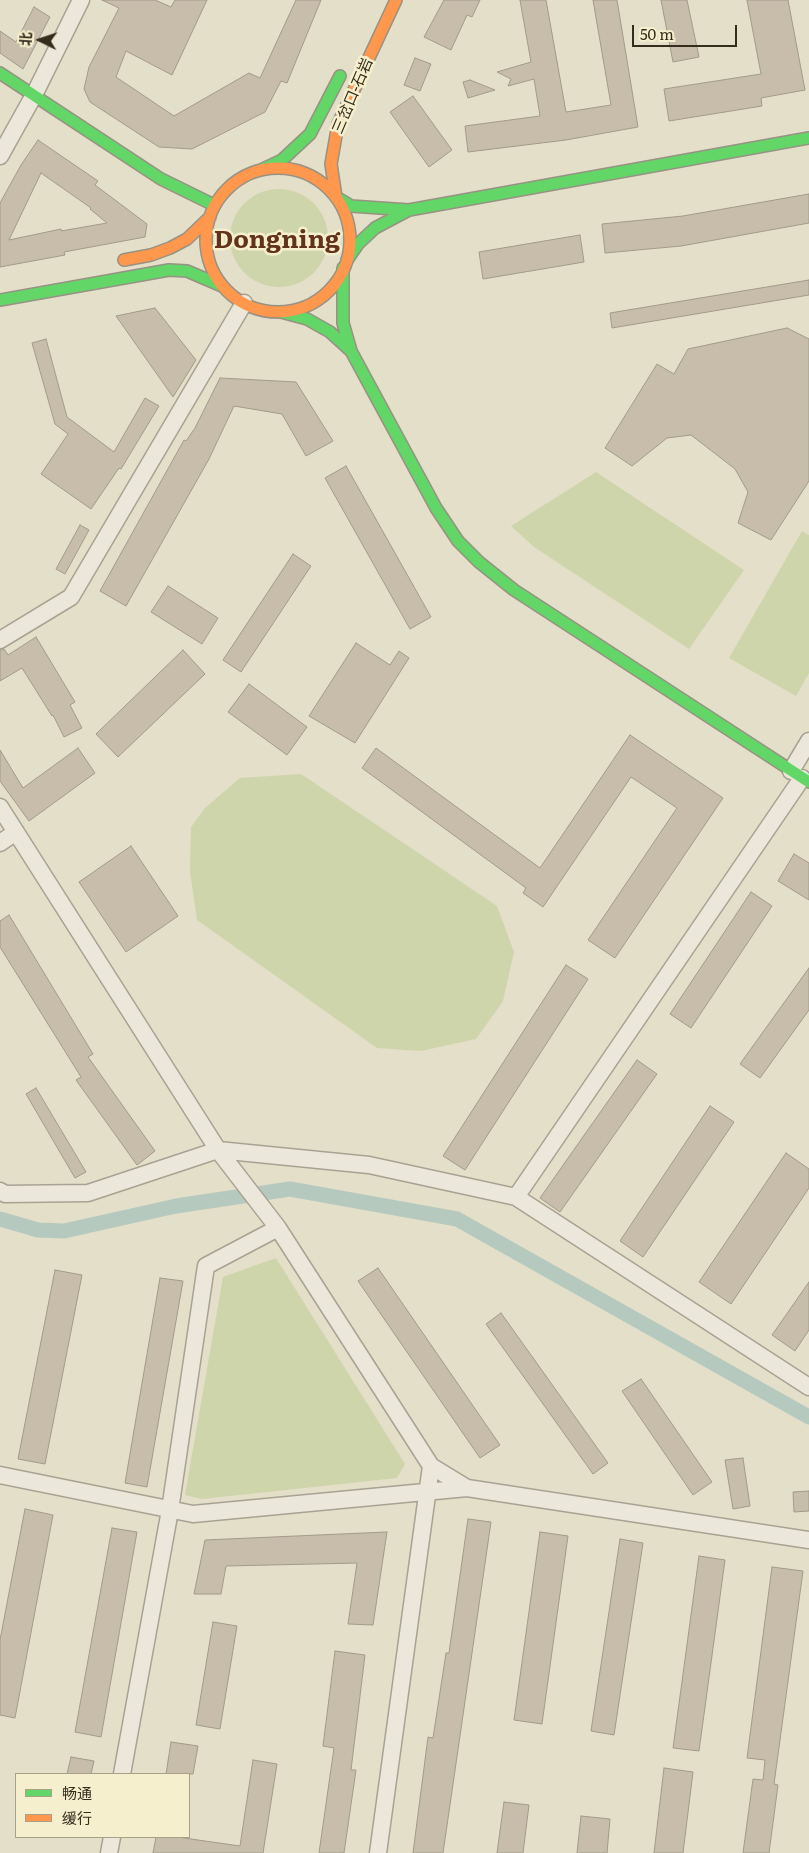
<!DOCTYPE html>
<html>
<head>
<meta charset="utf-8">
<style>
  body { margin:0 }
  #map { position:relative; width:809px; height:1853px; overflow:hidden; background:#e3dfc9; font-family:Literata,"Noto Sans SC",serif }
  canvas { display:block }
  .legend { position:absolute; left:15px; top:1773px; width:175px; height:65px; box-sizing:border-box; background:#f6efce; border:1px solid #a9a187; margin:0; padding:6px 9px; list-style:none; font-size:15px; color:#362c1c }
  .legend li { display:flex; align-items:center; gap:10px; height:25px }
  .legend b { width:25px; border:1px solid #a9a187 }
  .north { position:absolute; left:15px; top:15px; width:50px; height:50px; -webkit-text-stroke:4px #f6efce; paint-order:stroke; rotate:274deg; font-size:14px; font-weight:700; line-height:20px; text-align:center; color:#362c1c }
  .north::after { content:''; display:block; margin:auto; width:18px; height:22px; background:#362c1c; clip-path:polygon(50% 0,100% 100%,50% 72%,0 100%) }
  .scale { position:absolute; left:632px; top:25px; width:105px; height:22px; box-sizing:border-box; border:2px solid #362c1c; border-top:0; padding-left:6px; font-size:15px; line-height:18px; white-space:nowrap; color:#362c1c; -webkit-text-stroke:4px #f6efce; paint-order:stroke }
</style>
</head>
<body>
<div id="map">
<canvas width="809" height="1853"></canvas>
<ul class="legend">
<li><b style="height:6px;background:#63d668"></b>畅通</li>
<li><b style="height:6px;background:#ff974d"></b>缓行</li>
</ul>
<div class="north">北</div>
<div class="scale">50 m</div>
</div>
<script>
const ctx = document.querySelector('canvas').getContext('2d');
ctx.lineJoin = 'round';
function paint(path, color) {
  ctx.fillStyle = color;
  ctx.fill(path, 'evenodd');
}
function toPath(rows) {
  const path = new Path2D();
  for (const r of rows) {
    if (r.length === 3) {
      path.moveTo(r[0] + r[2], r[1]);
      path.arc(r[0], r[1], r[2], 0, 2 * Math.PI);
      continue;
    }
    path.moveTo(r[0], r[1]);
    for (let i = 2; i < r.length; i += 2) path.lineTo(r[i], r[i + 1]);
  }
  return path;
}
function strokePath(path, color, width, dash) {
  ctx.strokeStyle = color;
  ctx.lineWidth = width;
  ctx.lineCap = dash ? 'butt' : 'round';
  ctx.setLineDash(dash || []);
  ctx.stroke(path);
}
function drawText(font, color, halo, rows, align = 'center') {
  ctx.font = font + ' Literata,"Noto Sans SC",serif';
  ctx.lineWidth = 5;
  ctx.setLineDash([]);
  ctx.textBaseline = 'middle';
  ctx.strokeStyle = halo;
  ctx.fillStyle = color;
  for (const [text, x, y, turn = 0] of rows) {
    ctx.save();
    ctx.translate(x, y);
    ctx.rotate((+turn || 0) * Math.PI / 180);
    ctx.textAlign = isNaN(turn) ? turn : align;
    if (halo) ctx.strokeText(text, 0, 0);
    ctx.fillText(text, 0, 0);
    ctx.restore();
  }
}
paint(toPath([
  [279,238,49],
  [596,472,744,570,689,649,534,547,511,526],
  [802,531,809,535,809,673,796,696,729,658],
  [301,774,497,906,514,952,503,1001,476,1039,421,1051,377,1048,197,920,190,871,191,827,205,808,240,778],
  [276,1258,405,1464,397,1478,202,1499,185,1495,223,1277]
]), '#cfd5ab');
strokePath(toPath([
  [0,1219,38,1230,64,1231,176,1206,290,1189,457,1219,809,1417]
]), '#b6c9bf', 15);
const building = toPath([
  [102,0,155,0,171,7,175,0,207,0,172,75,126,51,116,77,174,116,249,73,260,78,296,0,321,0,287,83,281,81,265,112,192,149,159,147,90,102,84,89,89,67,119,8,102,0],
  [444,0,480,0,472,17,467,15,451,50,424,37,444,0],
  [520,0,546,0,566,112,611,105,593,0,617,0,638,127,566,140,468,152,465,126,540,116,534,79,508,86,511,79,497,72,531,62,520,0],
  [661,0,687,0,699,57,673,62,661,0],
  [747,0,788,0,805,90,761,98,762,106,669,121,664,89,761,74,747,0],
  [34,7,50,17,23,69,0,53,0,31,16,42,34,7],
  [415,58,431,64,420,91,404,85,415,58],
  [470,80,495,90,468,98,463,82,470,80],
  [413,96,452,150,429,167,390,112,413,96],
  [38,140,98,181,95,185,147,224,145,237,64,252,65,255,0,267,0,203,21,165,38,140],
  [41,173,91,208,90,209,107,223,61,231,61,229,9,240,41,173],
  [809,194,809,223,681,246,605,253,602,224,683,216,809,194],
  [580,235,584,262,483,279,479,252,580,235],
  [809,280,809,295,612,328,610,313,809,280],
  [155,308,196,360,173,397,116,316,155,308],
  [787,328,809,339,809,481,771,540,738,523,748,492,735,469,691,435,667,438,632,466,605,448,657,364,674,374,688,349,787,328],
  [46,339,67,417,114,452,145,398,159,406,121,469,119,468,91,509,41,474,68,434,55,424,32,343,46,339],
  [220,378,296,382,333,441,306,456,282,414,234,406,209,459,126,606,100,591,184,440,186,441,195,428,220,378],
  [346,466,431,617,410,629,325,478,346,466],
  [80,525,89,530,65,574,56,569,80,525],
  [293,554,311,566,241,672,223,660,293,554],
  [168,586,218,618,202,644,151,612,168,586],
  [36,637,75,702,70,705,82,728,64,737,53,715,52,716,22,668,0,681,0,650,4,649,8,655,36,637],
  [356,643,390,665,399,651,409,658,355,743,309,716,356,643],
  [183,650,205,674,118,757,96,734,183,650],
  [249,684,307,727,287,755,228,712,249,684],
  [630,735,723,798,615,958,588,940,677,808,631,777,543,907,523,893,526,888,362,768,376,748,540,868,630,735],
  [78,748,95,773,29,821,0,781,0,750,23,788,78,748],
  [131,846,178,916,126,952,79,882,131,846],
  [794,854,809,863,809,900,778,881,794,854],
  [751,892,772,906,691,1028,670,1014,751,892],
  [9,915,93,1054,88,1057,155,1151,137,1165,76,1080,81,1077,0,947,0,921,9,915],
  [566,965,588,979,465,1170,443,1156,566,965],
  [809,968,809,1010,760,1078,740,1064,809,968],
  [637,1060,657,1074,560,1212,540,1198,637,1060],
  [36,1088,86,1172,75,1178,26,1094,36,1088],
  [710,1106,734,1122,643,1257,620,1241,710,1106],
  [786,1153,809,1169,809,1188,731,1304,699,1282,786,1153],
  [378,1268,500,1445,480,1458,358,1281,378,1268],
  [55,1270,82,1275,45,1464,18,1459,55,1270],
  [160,1278,183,1281,147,1487,125,1483,160,1278],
  [809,1282,809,1330,795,1351,772,1335,809,1282],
  [501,1313,608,1463,593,1474,486,1324,501,1313],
  [641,1379,712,1482,693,1495,622,1391,641,1379],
  [743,1458,750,1506,733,1509,725,1460,743,1458],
  [809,1491,809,1511,794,1512,793,1492,809,1491],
  [25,1509,53,1515,15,1718,0,1715,0,1640,25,1509],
  [468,1519,491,1522,443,1853,413,1853,428,1737,433,1738,446,1653,449,1653,468,1519],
  [112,1528,137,1532,101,1737,75,1732,112,1528],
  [387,1532,373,1625,348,1624,357,1563,226,1566,221,1594,194,1594,205,1540,387,1532],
  [540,1532,568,1536,542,1724,514,1720,540,1532],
  [620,1539,643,1543,614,1735,591,1731,620,1539],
  [699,1556,725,1560,699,1751,673,1748,699,1556],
  [772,1567,803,1571,774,1784,778,1785,769,1853,743,1853,753,1779,763,1780,765,1760,747,1758,772,1567],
  [213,1622,237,1626,220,1729,196,1725,213,1622],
  [335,1651,365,1655,351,1770,356,1770,344,1853,319,1853,334,1748,323,1746,335,1651],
  [171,1742,198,1746,193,1774,166,1774,171,1742],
  [71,1757,94,1761,91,1774,67,1774,71,1757],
  [253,1760,277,1764,263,1853,153,1853,156,1837,177,1837,240,1846,253,1760],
  [664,1768,693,1772,683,1853,654,1853,664,1768],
  [504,1802,529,1805,523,1853,497,1853,504,1802],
  [581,1816,610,1819,607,1853,577,1853,581,1816]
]);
paint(building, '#c7bdaa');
strokePath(building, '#a39a89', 1);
const street = toPath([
  [0,156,34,95,81,0],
  [0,640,71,597,244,303],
  [791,771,809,741],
  [0,807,218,1150,278,1228,431,1466,467,1488],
  [0,843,16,832],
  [0,1191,5,1194,88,1193,218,1150,369,1165,516,1197,809,1387],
  [516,1197,802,778],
  [0,1475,193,1514,467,1488,809,1540],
  [122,1774,170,1510,206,1266,278,1228],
  [109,1853,112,1837],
  [378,1853,431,1466]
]);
const fast = toPath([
  [0,73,161,179,214,205],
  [263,169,282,160,310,134,340,76],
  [336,197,351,206,409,210,375,228,358,244,347,260],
  [409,210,809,138],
  [0,300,169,270,187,271,222,286],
  [281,312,307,319,330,332,351,351,343,323,343,268],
  [351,351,436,508,458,541,479,562,514,590,809,782]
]);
const slow = toPath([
  [278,240,72],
  [336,197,331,164,338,124,396,0],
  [124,260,151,255,170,248,187,239,210,217]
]);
strokePath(street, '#a8a293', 19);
strokePath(fast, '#979283', 14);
strokePath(slow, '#979283', 14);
strokePath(street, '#ebe8db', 16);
strokePath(fast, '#63d668', 11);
strokePath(slow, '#ff974d', 11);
drawText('15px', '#362c1c', '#f6efce', [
  ["三岔口-石岩",353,96,-67]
]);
drawText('bold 25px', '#63321a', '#f6efce', [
  ["Dongning",277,241]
]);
</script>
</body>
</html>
